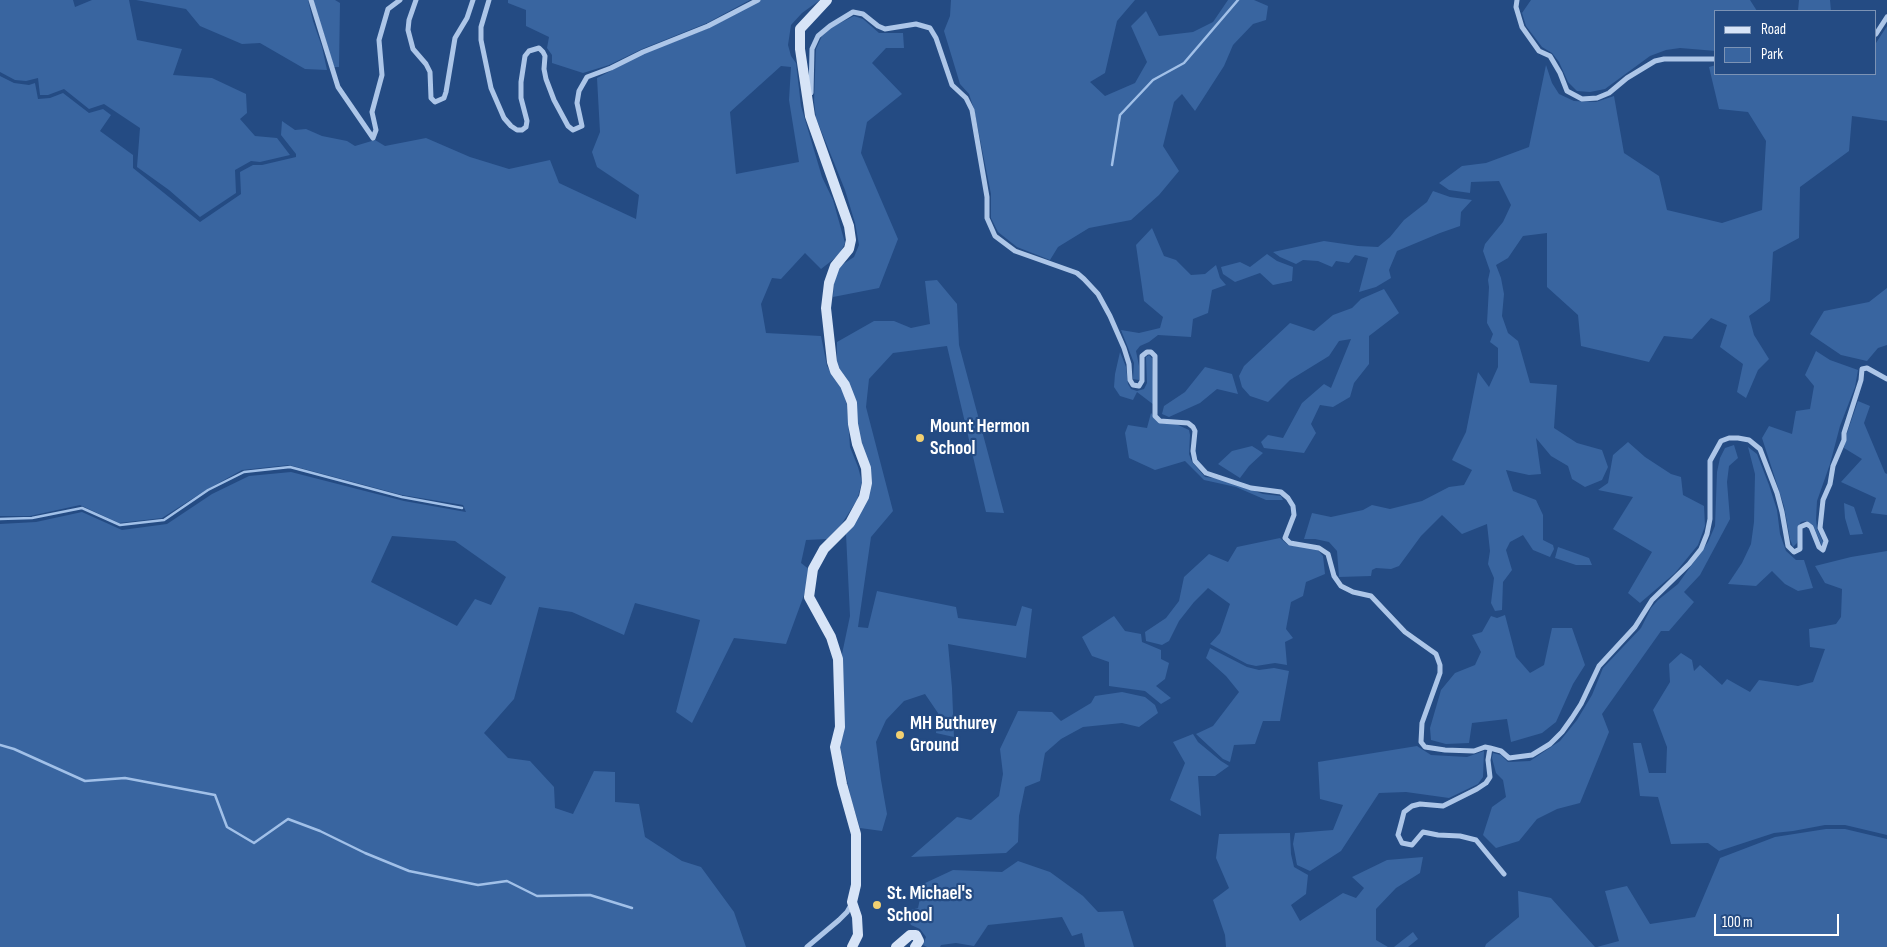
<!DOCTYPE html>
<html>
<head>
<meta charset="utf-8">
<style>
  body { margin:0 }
  #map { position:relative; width:1887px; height:947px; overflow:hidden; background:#244b83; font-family:"Sofia Sans Condensed",sans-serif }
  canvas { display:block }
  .legend { position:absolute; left:1714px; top:10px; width:162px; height:65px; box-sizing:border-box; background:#244b83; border:1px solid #7c93b5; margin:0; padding:6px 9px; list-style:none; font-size:15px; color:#fff }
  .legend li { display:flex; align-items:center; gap:10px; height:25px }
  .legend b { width:25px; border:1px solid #7c93b5 }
  .scale { position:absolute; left:1714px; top:914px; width:125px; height:22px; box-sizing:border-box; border:2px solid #fff; border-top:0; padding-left:6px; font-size:15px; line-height:18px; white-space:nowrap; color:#fff; -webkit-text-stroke:4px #244b83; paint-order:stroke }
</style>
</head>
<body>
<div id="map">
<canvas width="1887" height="947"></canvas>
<ul class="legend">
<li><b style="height:6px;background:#d7e4f7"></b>Road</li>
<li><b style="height:14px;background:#3965a0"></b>Park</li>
</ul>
<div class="scale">100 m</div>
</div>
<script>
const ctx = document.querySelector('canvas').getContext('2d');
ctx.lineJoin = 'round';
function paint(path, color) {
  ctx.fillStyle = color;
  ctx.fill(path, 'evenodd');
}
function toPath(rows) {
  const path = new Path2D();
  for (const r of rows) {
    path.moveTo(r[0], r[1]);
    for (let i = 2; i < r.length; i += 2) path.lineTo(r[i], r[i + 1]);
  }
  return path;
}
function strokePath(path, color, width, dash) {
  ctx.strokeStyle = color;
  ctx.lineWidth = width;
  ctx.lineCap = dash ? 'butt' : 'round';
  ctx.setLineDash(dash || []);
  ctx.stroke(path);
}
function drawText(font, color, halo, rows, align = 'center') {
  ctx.font = font + ' "Sofia Sans Condensed",sans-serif';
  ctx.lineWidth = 4.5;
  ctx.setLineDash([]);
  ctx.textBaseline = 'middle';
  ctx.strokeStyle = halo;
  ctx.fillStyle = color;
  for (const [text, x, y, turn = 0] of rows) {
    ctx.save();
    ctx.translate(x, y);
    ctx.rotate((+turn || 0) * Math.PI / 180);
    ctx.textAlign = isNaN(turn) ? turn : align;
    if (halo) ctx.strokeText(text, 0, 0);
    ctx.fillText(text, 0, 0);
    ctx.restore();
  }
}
paint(toPath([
  [0,0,73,0,75,7,92,0,129,0,137,40,182,49,173,75,212,78,246,94,247,113,240,119,255,136,277,138,290,155,260,162,251,161,235,170,236,193,200,217,169,190,137,167,140,128,104,104,89,109,64,89,48,95,40,95,38,78,26,81,15,80,0,72],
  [136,0,308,0,313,21,322,47,327,70,305,69,260,43,242,44,200,26,186,9],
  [313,0,335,0,340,3,339,67,334,67],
  [508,0,750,0,707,23,642,49,609,65,583,73,552,63,552,55,547,48,549,37,526,26,526,10,508,3],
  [761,0,820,0,802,13,791,25,788,45,791,56,796,63,801,106,822,177,833,200,845,243,839,255,821,269,805,253,781,279,772,278,761,304,766,333,821,336,827,366,842,389,847,405,850,447,858,467,862,482,857,500,841,525,827,539,806,540,801,563,810,570,804,595,786,644,734,638,692,723,676,712,700,620,635,603,624,635,572,612,539,607,514,699,484,733,508,758,530,761,554,787,555,808,573,814,594,771,615,772,615,802,639,804,645,837,682,861,701,867,734,912,746,947,0,947,0,524,36,522,82,512,122,530,167,524,212,494,249,476,291,472,404,501,466,512,463,505,402,495,289,465,242,470,206,490,162,518,119,523,80,505,30,516,0,516,0,76,14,83,29,85,35,83,38,99,50,98,63,93,89,113,103,109,111,115,100,131,133,155,133,168,200,222,241,194,240,172,253,165,262,165,296,157,296,154,281,135,282,121,295,130,306,129,322,136,347,141,355,146,375,140,385,146,426,138,470,157,509,169,550,160,559,183,636,219,639,195,597,167,592,152,600,132,597,78,645,53,709,28],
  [781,66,791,67,789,100,799,162,736,174,730,112],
  [392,536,455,541,506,577,491,605,475,599,457,626,371,582],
  [951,0,1135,0,1117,21,1105,73,1090,82,1105,96,1135,83,1147,62,1131,26,1146,11,1159,36,1193,32,1213,22,1228,0,1254,0,1268,6,1266,20,1253,24,1233,45,1224,66,1195,111,1182,94,1174,102,1163,146,1179,171,1159,195,1131,220,1089,228,1058,247,1050,260,1017,247,998,232,991,218,991,194,974,109,969,94,960,84,944,31,950,16],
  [1531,0,1750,0,1757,11,1716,11,1716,51,1680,48,1666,50,1650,56,1605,89,1590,92,1577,91,1568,82,1559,62,1552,53,1542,47,1526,26,1522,13],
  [1799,0,1830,0,1831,11,1798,11],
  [854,16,863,19,879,33,903,33,904,48,886,48,872,63,902,94,867,122,861,153,898,239,879,288,833,297,834,282,840,266,854,257,859,245,855,223,845,190,816,118,814,101,816,49,822,36,832,27],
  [1887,26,1887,121,1852,116,1849,151,1800,187,1799,238,1773,252,1770,301,1749,316,1754,335,1769,359,1758,370,1746,398,1737,392,1743,364,1720,347,1727,325,1711,318,1692,339,1664,336,1649,362,1581,346,1578,315,1547,287,1547,233,1523,236,1508,258,1496,265,1501,278,1504,294,1502,316,1508,333,1518,341,1530,383,1557,385,1554,428,1577,443,1602,450,1608,467,1602,480,1585,487,1572,479,1568,466,1551,456,1536,438,1541,474,1529,475,1506,470,1513,491,1536,500,1543,515,1543,540,1553,545,1554,549,1550,557,1533,550,1523,535,1510,542,1506,550,1512,570,1503,582,1502,610,1495,611,1491,603,1494,578,1488,564,1490,551,1487,524,1462,534,1442,515,1421,536,1399,566,1391,569,1376,568,1372,570,1371,576,1339,577,1337,551,1329,542,1315,539,1304,539,1312,513,1331,517,1363,510,1372,505,1390,509,1422,501,1449,487,1464,485,1472,470,1452,460,1466,432,1478,372,1489,387,1498,367,1498,348,1490,342,1493,334,1487,323,1489,287,1488,280,1490,271,1483,251,1485,244,1503,222,1511,205,1499,181,1471,182,1470,193,1449,190,1439,183,1462,166,1486,163,1529,147,1546,65,1552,83,1559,94,1574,101,1596,102,1614,96,1624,153,1659,176,1667,210,1722,223,1762,210,1766,141,1748,112,1719,109,1709,67,1716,65,1716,74,1876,74,1876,43],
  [1433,191,1450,197,1472,200,1461,212,1460,226,1440,233,1397,251,1389,270,1391,278,1376,287,1359,292,1368,258,1355,255,1349,263,1336,261,1332,267,1318,261,1303,260,1296,264,1280,257,1273,252,1324,241,1358,246,1378,247,1390,237,1404,220,1427,202],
  [1152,228,1164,256,1176,260,1191,275,1205,274,1216,265,1220,278,1226,285,1212,290,1208,313,1193,319,1191,337,1158,335,1149,342,1140,346,1136,351,1139,366,1139,380,1133,379,1134,363,1121,330,1139,333,1160,328,1163,317,1144,301,1136,245],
  [1267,254,1277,261,1293,267,1292,281,1273,285,1260,273,1235,282,1223,274,1221,267,1240,262,1250,267],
  [937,280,957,304,959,345,1004,513,986,512,947,346,893,353,869,379,866,407,893,511,871,537,858,627,868,628,877,591,956,607,958,618,1016,626,1022,606,1032,609,1026,658,948,644,952,688,954,737,936,733,938,713,925,694,904,701,886,720,876,742,881,780,887,814,882,831,860,828,851,799,840,746,844,729,842,654,850,616,846,534,854,524,870,484,837,366,837,342,874,321,894,321,911,328,930,324,925,281],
  [1887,288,1887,345,1878,348,1867,361,1841,355,1810,334,1824,311,1869,302],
  [1384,289,1399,313,1369,336,1369,364,1354,383,1350,397,1333,407,1320,405,1311,424,1316,433,1304,453,1264,448,1261,442,1268,435,1283,438,1302,403,1324,384,1331,388,1351,339,1339,341,1329,356,1290,380,1268,402,1250,396,1242,387,1239,376,1244,366,1290,323,1314,331,1333,315,1352,308,1361,299],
  [1816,351,1830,360,1858,370,1855,387,1840,426,1830,464,1817,501,1816,519,1817,529,1824,544,1822,546,1813,525,1806,521,1801,522,1798,527,1799,537,1797,543,1793,547,1790,539,1784,506,1762,438,1769,426,1792,434,1796,411,1810,409,1814,386,1805,375],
  [1120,352,1126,367,1128,384,1131,389,1137,391,1144,389,1147,383,1146,357,1149,355,1152,358,1154,405,1137,392,1133,400,1120,396,1114,387,1115,374],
  [1205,367,1232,374,1238,394,1217,389,1200,403,1169,417,1162,414,1164,406,1185,392],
  [1858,401,1870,406,1864,423,1885,473,1887,474,1887,515,1871,513,1876,498,1841,482,1862,459,1844,448,1847,433],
  [1151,413,1160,423,1176,424,1189,430,1190,435,1189,454,1192,462,1205,477,1222,479,1263,494,1281,496,1283,500,1266,500,1236,487,1204,480,1185,461,1155,470,1129,458,1125,433,1128,425,1147,428],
  [1628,442,1645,457,1671,474,1681,477,1683,495,1704,506,1705,526,1698,545,1675,573,1640,603,1628,593,1652,552,1613,529,1633,497,1598,490,1608,483,1613,455],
  [1734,445,1738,458,1729,466,1727,482,1730,519,1700,575,1684,592,1694,602,1669,631,1661,631,1602,714,1609,732,1580,803,1557,809,1537,819,1519,841,1496,848,1483,835,1492,807,1506,797,1503,780,1496,773,1492,758,1493,753,1501,755,1508,762,1530,761,1560,741,1577,720,1592,695,1603,668,1641,628,1651,608,1658,600,1678,584,1708,542,1715,526,1717,472,1720,458,1725,448],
  [1252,446,1263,453,1249,466,1240,478,1218,464,1232,451],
  [1748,447,1757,454,1769,485,1777,510,1780,534,1786,551,1796,560,1804,560,1813,588,1798,591,1785,584,1772,571,1756,586,1728,584,1742,563,1751,544,1754,522,1755,474],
  [1844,503,1854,507,1863,534,1850,535,1845,518],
  [1280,538,1288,545,1317,549,1323,556,1325,574,1306,582,1303,596,1291,602,1286,629,1293,638,1285,642,1287,665,1275,663,1256,666,1247,664,1210,644,1220,633,1230,604,1208,588,1194,602,1179,621,1169,641,1162,645,1146,641,1145,632,1166,618,1179,601,1184,577,1209,554,1228,562,1237,547],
  [1558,547,1589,558,1592,565,1576,565,1555,558],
  [1887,551,1887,835,1845,825,1825,825,1793,831,1774,833,1719,851,1708,843,1671,844,1658,797,1640,796,1633,743,1641,743,1649,773,1666,773,1667,747,1653,710,1670,682,1669,664,1681,653,1692,660,1694,671,1700,665,1722,685,1727,679,1750,692,1759,680,1798,686,1813,682,1825,649,1810,647,1809,629,1836,624,1841,617,1842,589,1825,583,1815,566,1851,557],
  [1505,615,1516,657,1530,673,1544,665,1552,628,1572,628,1585,665,1573,684,1556,722,1542,733,1511,742,1507,719,1472,723,1469,743,1446,744,1431,740,1430,728,1441,690,1455,673,1475,665,1481,652,1472,635,1482,632,1491,616,1497,618],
  [1114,616,1125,631,1141,634,1142,642,1161,650,1161,659,1169,663,1165,679,1156,686,1171,698,1161,704,1145,691,1109,686,1109,662,1092,656,1082,637],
  [1210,648,1247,667,1259,670,1274,668,1289,671,1280,721,1263,721,1255,744,1234,745,1230,762,1223,759,1196,734,1213,726,1239,692,1226,676,1206,658],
  [1122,692,1145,697,1155,705,1158,713,1139,727,1122,723,1083,727,1061,739,1045,753,1040,781,1025,787,1019,816,1018,842,1006,853,911,857,957,817,971,820,999,796,1003,774,1000,749,1018,711,1052,712,1061,721,1091,703,1095,696],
  [1193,734,1198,742,1221,761,1229,766,1215,776,1198,776,1201,816,1170,800,1185,763,1173,742],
  [1417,746,1431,755,1467,757,1484,751,1483,777,1478,784,1449,798,1406,792,1379,793,1341,851,1310,871,1297,865,1293,844,1295,833,1333,830,1343,805,1320,799,1318,762],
  [1826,829,1845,829,1887,839,1887,947,1597,947,1619,941,1605,891,1627,886,1650,924,1695,917,1720,858,1775,837],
  [1290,833,1291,854,1294,867,1308,875,1306,894,1291,905,1300,921,1343,893,1356,898,1364,888,1352,877,1387,860,1423,857,1420,873,1396,888,1376,909,1376,940,1388,947,1226,947,1225,935,1213,900,1229,888,1216,858,1219,834],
  [1018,861,1050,872,1083,896,1098,912,1123,911,1134,947,1085,947,1082,933,1072,936,1062,917,988,925,974,946,956,943,941,945,940,947,927,947,923,945,926,937,920,929,911,925,904,912,918,908,923,884,953,870,1002,872],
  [1518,891,1551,898,1595,947,1485,947,1486,944,1519,917],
  [1413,932,1418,939,1408,947,1394,947]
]), '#3965a0');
strokePath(toPath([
  [1112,165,1120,115,1153,80,1184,63,1238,0],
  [0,519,32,518,82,508,120,525,164,520,208,490,244,472,290,467,402,497,462,508],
  [0,745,14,749,85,781,125,778,215,795,227,827,254,843,288,819,320,831,365,853,409,871,478,885,507,881,537,896,590,895,632,908]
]), '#a1c0e8', 2.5);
strokePath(toPath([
  [311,0,338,87,373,138,376,130,372,112,382,75,379,40,388,9,400,0],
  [416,0,409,20,408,30,413,49,426,64,430,72,431,98,435,102,444,98,446,92,455,38,467,18,473,0],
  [489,0,481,27,481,40,491,88,504,118,511,126,517,130,522,130,526,127,527,121,521,98,521,82,525,56,529,51,539,48,543,52,545,56,544,69,546,79,554,100,568,126,573,130,582,126,577,103,579,91,587,77,611,68,643,52,708,26,758,0],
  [1517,0,1516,7,1522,27,1539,51,1550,56,1560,73,1567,91,1582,99,1597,98,1609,93,1627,78,1655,61,1664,59,1716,59],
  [1876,34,1887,17],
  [811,93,812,49,818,36,830,26,853,12,863,14,878,26,885,29,916,24,930,28,936,38,952,85,966,98,972,110,987,197,987,218,995,236,1015,251,1077,273,1084,279,1098,294,1110,316,1124,348,1129,364,1130,380,1133,385,1139,386,1142,381,1142,356,1147,352,1151,352,1155,356,1155,416,1160,421,1188,423,1193,427,1195,431,1193,451,1195,461,1206,473,1251,488,1281,492,1288,498,1293,506,1294,515,1285,538,1290,543,1319,548,1328,554,1334,576,1341,586,1353,592,1371,596,1405,632,1436,654,1440,665,1440,673,1422,723,1421,742,1425,747,1445,750,1474,751,1485,747,1490,748,1488,760,1490,777,1486,783,1477,789,1443,806,1420,804,1412,806,1404,812,1402,820,1398,835,1402,843,1412,845,1423,832,1438,835,1460,836,1476,840,1504,874],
  [1490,748,1501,751,1509,758,1532,755,1550,744,1562,732,1572,718,1581,704,1599,666,1635,627,1652,600,1689,564,1701,549,1707,534,1710,519,1710,461,1721,441,1729,438,1738,438,1749,440,1760,449,1777,493,1782,512,1788,546,1794,552,1800,549,1800,527,1807,524,1811,527,1819,547,1823,550,1826,541,1820,528,1823,500,1830,484,1833,466,1844,440,1844,433,1861,380,1862,369,1867,368,1887,379],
  [807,947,839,920,847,912,851,905]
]), '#adc6e8', 5);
strokePath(toPath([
  [827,0,800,29,800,49,810,116,849,226,851,240,849,249,835,266,829,283,826,308,832,362,835,371,845,385,852,403,853,424,857,444,866,468,867,483,864,497,850,523,824,549,813,569,809,597,831,637,838,659,840,727,835,747,842,784,856,834,856,885,852,902,857,917,858,935,852,947],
  [896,947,910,935,916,935,919,941,915,947]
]), '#d7e4f7', 10);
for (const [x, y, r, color] of [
  [920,438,5,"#f2d071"],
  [900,735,5,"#f2d071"],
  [877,905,5,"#f2d071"]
]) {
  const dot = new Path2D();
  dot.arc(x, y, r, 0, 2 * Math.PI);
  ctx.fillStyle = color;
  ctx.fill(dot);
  strokePath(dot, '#244b83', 2);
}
drawText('bold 19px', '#fff', '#244b83', [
  ["Mount Hermon",930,427],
  ["School",930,449],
  ["MH Buthurey",910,724],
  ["Ground",910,746],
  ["St. Michael's",887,894],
  ["School",887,916]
], 'left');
</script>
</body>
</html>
